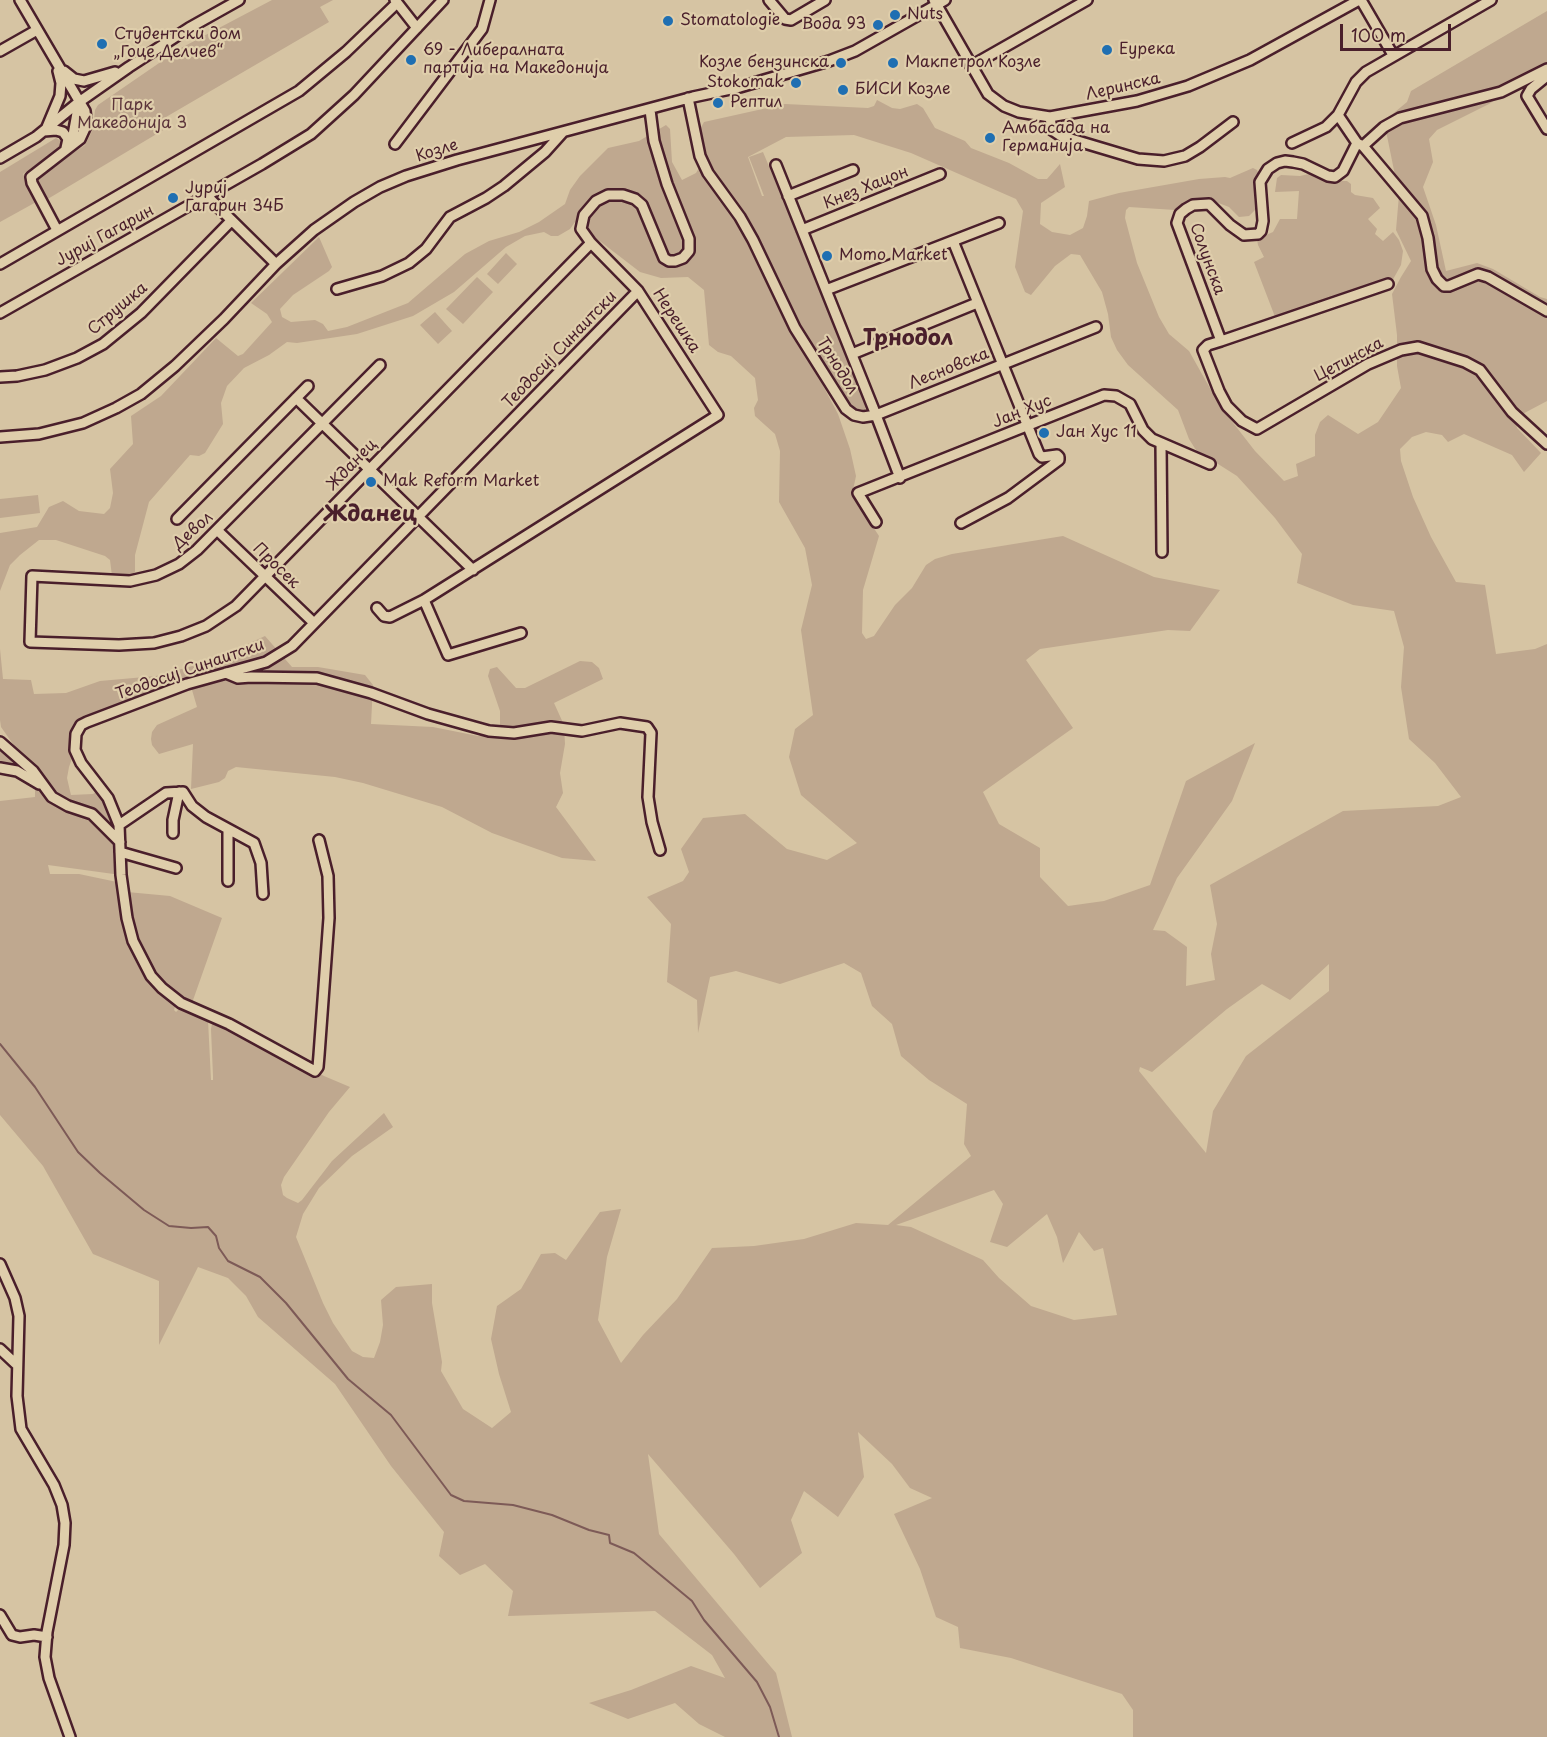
<!DOCTYPE html>
<html>
<head>
<meta charset="utf-8">
<style>
  body { margin:0 }
  #map { position:relative; width:1547px; height:1737px; overflow:hidden; background:#d6c4a3; font-family:"Playpen Sans",sans-serif }
  canvas { display:block }
  .scale { position:absolute; left:1340px; top:24px; width:111px; height:27px; box-sizing:border-box; border:3px solid #4a1f2b; border-top:0; padding-left:8px; font-size:18px; line-height:21px; white-space:nowrap; color:#4a1f2b; -webkit-text-stroke:4px #dfceab; paint-order:stroke }
</style>
</head>
<body>
<div id="map">
<canvas width="1547" height="1737"></canvas>
<div class="scale">100 m</div>
</div>
<script>
const ctx = document.querySelector('canvas').getContext('2d');
ctx.lineJoin = 'round';
function paint(path, color) {
  ctx.fillStyle = color;
  ctx.fill(path, 'evenodd');
}
function toPath(rows) {
  const path = new Path2D();
  for (const r of rows) {
    path.moveTo(r[0], r[1]);
    for (let i = 2; i < r.length; i += 2) path.lineTo(r[i], r[i + 1]);
  }
  return path;
}
function strokePath(path, color, width, dash) {
  ctx.strokeStyle = color;
  ctx.lineWidth = width;
  ctx.lineCap = dash ? 'butt' : 'round';
  ctx.setLineDash(dash || []);
  ctx.stroke(path);
}
function drawText(font, color, halo, rows, align = 'center') {
  ctx.font = font + ' "Playpen Sans",sans-serif';
  ctx.lineWidth = 4.5;
  ctx.setLineDash([]);
  ctx.textBaseline = 'middle';
  ctx.strokeStyle = halo;
  ctx.fillStyle = color;
  for (const [text, x, y, turn = 0] of rows) {
    ctx.save();
    ctx.translate(x, y);
    ctx.rotate((+turn || 0) * Math.PI / 180);
    ctx.textAlign = isNaN(turn) ? turn : align;
    if (halo) ctx.strokeText(text, 0, 0);
    ctx.fillText(text, 0, 0);
    ctx.restore();
  }
}
paint(toPath([
  [272,0,333,0,320,7,329,22,166,117,170,126,46,200,36,183,37,177,85,145,93,129,95,110,98,105,181,48],
  [1547,11,1547,64,1489,104,1437,130,1429,139,1433,162,1423,187,1436,225,1446,271,1477,263,1493,269,1540,297,1547,299,1547,401,1515,418,1517,428,1541,453,1524,472,1512,455,1464,434,1448,442,1442,435,1426,432,1412,437,1400,449,1401,461,1413,497,1431,537,1456,582,1485,585,1496,654,1535,649,1547,644,1547,1737,1133,1737,1133,1710,1122,1694,1011,1658,960,1648,958,1627,936,1617,920,1569,894,1514,932,1498,910,1488,892,1464,858,1432,864,1477,838,1517,804,1491,791,1520,802,1553,760,1588,734,1554,648,1454,659,1534,776,1673,792,1737,725,1737,699,1724,675,1703,628,1719,589,1703,631,1690,691,1666,725,1678,712,1655,655,1611,508,1616,513,1591,485,1564,460,1575,439,1556,444,1532,391,1466,335,1384,258,1317,246,1296,228,1278,198,1267,159,1345,159,1281,93,1254,43,1166,0,1115,0,801,35,797,35,781,0,768,0,742,23,758,1,727,0,720,0,649,3,679,31,680,34,694,66,693,100,681,156,676,211,661,265,636,292,667,318,667,365,675,373,685,371,724,433,727,478,736,493,735,500,728,500,711,488,676,490,669,497,667,516,688,525,688,580,661,592,662,599,668,603,679,554,703,564,725,565,744,560,773,563,793,556,807,596,861,562,858,492,833,442,807,363,783,335,777,236,767,228,771,225,778,219,782,191,789,193,744,159,754,152,745,151,739,152,732,157,725,197,707,190,683,81,725,75,750,69,767,67,778,70,791,71,795,93,794,99,790,113,809,121,875,48,865,50,874,79,874,117,882,127,934,161,992,176,1004,174,1010,176,1012,181,1007,208,1020,211,1080,213,1080,213,1076,211,1029,213,1018,324,1076,350,1087,329,1112,284,1177,281,1185,283,1195,287,1198,298,1203,302,1200,332,1161,384,1113,393,1127,352,1156,319,1188,303,1214,296,1237,323,1303,333,1323,352,1351,363,1357,374,1358,380,1342,383,1325,381,1300,396,1287,432,1284,432,1303,442,1362,441,1371,463,1409,492,1428,511,1412,499,1374,491,1339,497,1306,521,1289,541,1254,555,1253,566,1260,600,1212,621,1209,607,1257,598,1320,621,1363,643,1335,677,1299,712,1248,754,1246,804,1239,856,1223,888,1225,971,1156,964,1144,967,1104,929,1080,901,1056,892,1024,872,1006,861,973,844,963,780,984,736,971,710,977,698,1033,697,1000,667,982,671,924,647,897,683,881,689,872,681,849,703,818,745,814,787,849,827,860,857,843,801,795,789,757,795,729,813,715,801,630,812,585,805,548,779,502,780,451,775,434,755,416,754,408,758,400,755,378,731,356,718,352,709,345,704,290,688,277,661,278,640,272,575,222,570,229,558,236,551,236,544,232,525,236,506,247,454,292,413,316,357,334,297,343,287,342,269,355,244,368,227,386,221,403,223,424,205,453,199,456,190,455,149,502,135,555,135,572,129,577,112,576,110,560,105,556,56,540,39,540,20,555,10,565,0,591,0,533,37,527,49,507,63,501,79,511,104,514,110,508,113,493,110,469,133,444,131,416,161,396,216,338,238,356,243,354,272,322,267,314,251,303,319,237,332,267,329,271,293,295,280,309,282,317,291,322,315,320,323,324,328,331,347,327,408,303,465,254,489,241,519,232,539,222,565,204,570,190,580,176,608,148,639,141,666,125,670,129,672,162,682,180,696,173,702,163,698,133,704,122,785,104,868,108,874,106,877,100,892,108,900,109,917,104,923,108,935,128,965,141,971,148,1009,163,1038,179,1047,179,1060,164,1065,187,1041,203,1040,224,1052,232,1070,235,1083,228,1087,216,1089,201,1119,193,1199,179,1225,177,1230,178,1253,168,1257,170,1260,176,1254,193,1255,210,1249,216,1239,217,1229,207,1208,199,1175,210,1129,207,1126,210,1125,218,1137,263,1159,317,1169,334,1189,351,1220,406,1255,451,1284,481,1298,476,1296,464,1315,456,1315,435,1320,422,1328,415,1358,434,1378,422,1401,388,1397,366,1397,335,1392,294,1401,277,1411,261,1396,230,1399,195,1384,121,1407,102,1411,91],
  [854,135,911,153,1016,199,1023,211,1015,267,1025,292,1031,295,1055,266,1071,254,1080,255,1102,292,1108,314,1111,337,1117,350,1128,365,1178,410,1189,439,1196,450,1237,476,1275,518,1302,554,1297,583,1353,605,1394,611,1404,647,1401,687,1409,739,1435,763,1461,797,1438,806,1343,811,1210,885,1217,924,1211,954,1215,980,1186,986,1187,947,1165,931,1153,930,1177,878,1232,801,1255,743,1186,781,1150,885,1104,901,1068,906,1040,877,1040,848,999,824,983,792,1073,728,1026,660,1040,649,1168,630,1190,631,1220,590,1154,577,1063,536,952,554,935,559,926,565,912,588,895,605,874,636,866,639,862,633,863,590,879,536,852,495,856,476,850,449,838,414,820,380,813,351,851,408,857,412,864,411,868,404,763,152,749,157,764,196,762,196,748,157,786,137],
  [1329,964,1329,991,1246,1056,1213,1111,1206,1153,1139,1071,1140,1067,1152,1072,1227,1009,1262,984,1290,1000],
  [994,1190,1003,1204,990,1242,1007,1247,1047,1214,1057,1237,1063,1263,1079,1232,1094,1251,1103,1248,1117,1315,1074,1320,1031,1306,999,1278,983,1260,911,1227,896,1225],
  [56,138,61,141,62,146,23,174,38,201,0,222,0,172],
  [1313,173,1336,181,1347,181,1351,184,1351,192,1355,195,1373,198,1380,208,1368,219,1377,229,1375,234,1383,241,1393,232,1399,240,1403,251,1401,265,1391,283,1277,322,1254,262,1264,257,1258,245,1257,239,1273,232,1280,219,1297,219,1299,191,1275,192,1277,178,1281,175,1300,176],
  [506,253,517,264,498,284,487,274],
  [477,277,493,292,463,324,446,309],
  [435,312,452,331,438,344,420,325],
  [38,495,40,513,0,518,0,499],
  [127,892,170,896,222,918,192,1003,175,994,156,976,139,946,133,929]
]), '#bfa88f');
strokePath(toPath([
  [0,1044,35,1087,78,1152,100,1173,144,1210,169,1226,191,1228,208,1227,216,1236,219,1248,228,1261,260,1277,286,1303,348,1379,391,1415,451,1495,464,1501,513,1505,552,1515,589,1530,609,1535,610,1543,634,1553,692,1601,704,1620,757,1682,770,1707,779,1737]
]), '#7d5a57', 2);
const minor = toPath([
  [20,0,85,111,86,119,86,126,80,139,31,177,32,183,57,230],
  [395,0,417,28],
  [769,0,785,19,791,20,825,0],
  [934,0,988,94,1004,106,1019,112,1050,117,1137,101,1188,86,1250,60,1359,0],
  [1361,0,1393,55],
  [1491,0,1366,72,1356,82,1338,115,1357,143,1363,146,1422,216,1428,238,1432,269,1437,279,1444,286,1449,286,1478,274,1488,277,1547,311],
  [0,51,37,30],
  [971,66,1087,0],
  [64,71,74,79,84,81,115,72],
  [688,98,700,156,708,173,740,217,753,240,795,328,846,409,854,415,863,417,876,415,776,165],
  [1050,117,1052,130,1061,136,1138,159,1164,161,1185,156,1200,147,1233,122],
  [47,127,60,96,61,83,58,71],
  [1547,129,1527,96,1531,89,1547,76],
  [44,131,56,130,63,132,68,139,66,148],
  [1292,143,1326,127,1338,115],
  [1357,143,1343,171,1335,177,1328,176,1303,164,1293,162,1285,161,1277,163,1268,169,1260,182,1263,221,1261,231,1258,234,1244,235,1230,225,1209,204,1193,205,1186,209,1180,214,1177,223,1221,341,1388,284],
  [395,144,482,29,490,0],
  [71,146,79,102],
  [1363,146,1384,127,1400,118,1501,92,1547,69],
  [0,158,36,137,79,102,129,67,189,28,239,0],
  [207,196,276,264],
  [788,196,853,170],
  [802,230,940,174],
  [953,241,1039,454,1042,457,1057,455,1059,457,1059,460,1008,498,961,523],
  [0,264,299,91,346,52,397,3],
  [337,289,382,276,409,263,426,249,450,217,486,198,504,186,545,152,563,132],
  [826,290,999,223],
  [0,313,262,164,311,134,354,95,443,0],
  [1221,341,1208,345,1203,350,1219,391,1227,406,1242,421,1257,429,1368,364,1401,350,1418,347,1465,362,1480,370,1512,412,1547,444],
  [852,354,977,303],
  [380,365,197,550,179,564,156,575,130,581,32,576,30,642,119,645,154,643,181,636,206,626,236,606,591,243],
  [0,377,17,376,45,370,77,358,103,344,141,313,231,221],
  [296,398,473,570],
  [0,437,39,434,83,423,116,408,141,394,175,366,224,319,276,264,314,230,354,202,380,187,406,176,457,160,693,97,740,87,829,61,855,51,945,0],
  [1161,443,1162,552],
  [900,478,876,415,1096,327],
  [177,519,308,386],
  [876,522,858,493,1104,395,1116,396,1130,404,1143,430,1152,439,1210,464],
  [217,530,314,623],
  [424,600,448,655,521,633],
  [377,608,384,616,390,617,424,600,718,415,638,291,591,243,581,229,584,215,596,201,608,195,623,195,635,199,642,205,664,258,669,261,675,261,683,258,689,251,689,239,667,184,654,141,650,110],
  [226,673,238,678,251,677,317,678,371,693,428,714,489,731,514,733,551,727,582,731,620,723,647,727,651,733,648,797,652,822,660,850],
  [0,742,33,771,52,797,68,806,92,814,120,842],
  [0,768,17,771,39,784],
  [119,825,166,793,183,792,192,806,206,817,254,843,261,863,263,894],
  [228,830,228,881],
  [173,833,173,820,179,792],
  [319,840,328,876,329,918,319,1055,318,1067,315,1071,229,1024,181,1003,162,988,151,976,133,941,127,918,121,875,119,825,108,798,81,763,75,750,76,734,81,725,87,722,187,684,266,662,292,646,638,291],
  [120,852,176,868],
  [0,1264,15,1298,19,1316,17,1396,21,1429,54,1485,62,1505,65,1523,64,1545,47,1632,45,1657,49,1678,70,1737],
  [0,1349,17,1365],
  [0,1615,12,1635,20,1637,34,1635,47,1637]
]);
strokePath(minor, '#4a1f2b', 14);
strokePath(minor, '#dfceab', 9);
for (const [x, y, r, color] of [
  [895,15,6,"#1f6fb2"],
  [668,21,6,"#1f6fb2"],
  [878,25,6,"#1f6fb2"],
  [102,44,6,"#1f6fb2"],
  [1107,50,6,"#1f6fb2"],
  [411,60,6,"#1f6fb2"],
  [841,63,6,"#1f6fb2"],
  [893,63,6,"#1f6fb2"],
  [796,83,6,"#1f6fb2"],
  [843,90,6,"#1f6fb2"],
  [718,103,6,"#1f6fb2"],
  [990,138,6,"#1f6fb2"],
  [173,198,6,"#1f6fb2"],
  [827,256,6,"#1f6fb2"],
  [1044,433,6,"#1f6fb2"],
  [371,482,6,"#1f6fb2"]
]) {
  const dot = new Path2D();
  dot.arc(x, y, r, 0, 2 * Math.PI);
  ctx.fillStyle = color;
  ctx.fill(dot);
  strokePath(dot, '#dfceab', 2);
}
drawText('16px', '#4a1f2b', '#dfceab', [
  ["Nuts",907,15],
  ["Stomatologie",680,21],
  ["Вода 93",866,25,"right"],
  ["Студентски дом",114,35],
  ["„Гоце Делчев“",114,53],
  ["Еурека",1119,50],
  ["69 - Либералната",423,51],
  ["партија на Македонија",423,69],
  ["Козле бензинска",829,63,"right"],
  ["Макпетрол Козле",905,63],
  ["Stokomak",784,83,"right"],
  ["БИСИ Козле",855,90],
  ["Рептил",730,103],
  ["Амбасада на",1002,129],
  ["Германија",1002,147],
  ["Јуриј",185,189],
  ["Гагарин 34Б",185,207],
  ["Momo Market",839,256],
  ["Јан Хус 11",1056,433],
  ["Mak Reform Market",383,482]
], 'left');
drawText('16px', '#4a1f2b', '#dfceab', [
  ["Леринска",1123,87,-13],
  ["Козле",437,151,-17],
  ["Кнез Хацон",866,188,-22],
  ["Јуриј Гагарин",105,236,-29],
  ["Солунска",1207,259,70],
  ["Струшка",118,309,-40],
  ["Нерешка",676,321,57],
  ["Теодосиј Синаитски",560,350,-46],
  ["Цетинска",1349,360,-28],
  ["Трнодол",837,366,58],
  ["Лесновска",949,369,-22],
  ["Јан Хус",1022,412,-22],
  ["Жданец",352,465,-46],
  ["Девол",193,531,-42],
  ["Просек",276,566,44],
  ["Теодосиј Синаитски",190,670,-19]
]);
drawText('16px', '#5c343a', '#dfceab', [
  ["Парк",132,106],
  ["Македонија 3",132,124]
]);
drawText('bold 22px', '#4a1f2b', '#dfceab', [
  ["Трнодол",908,339],
  ["Жданец",370,515]
]);
</script>
</body>
</html>
